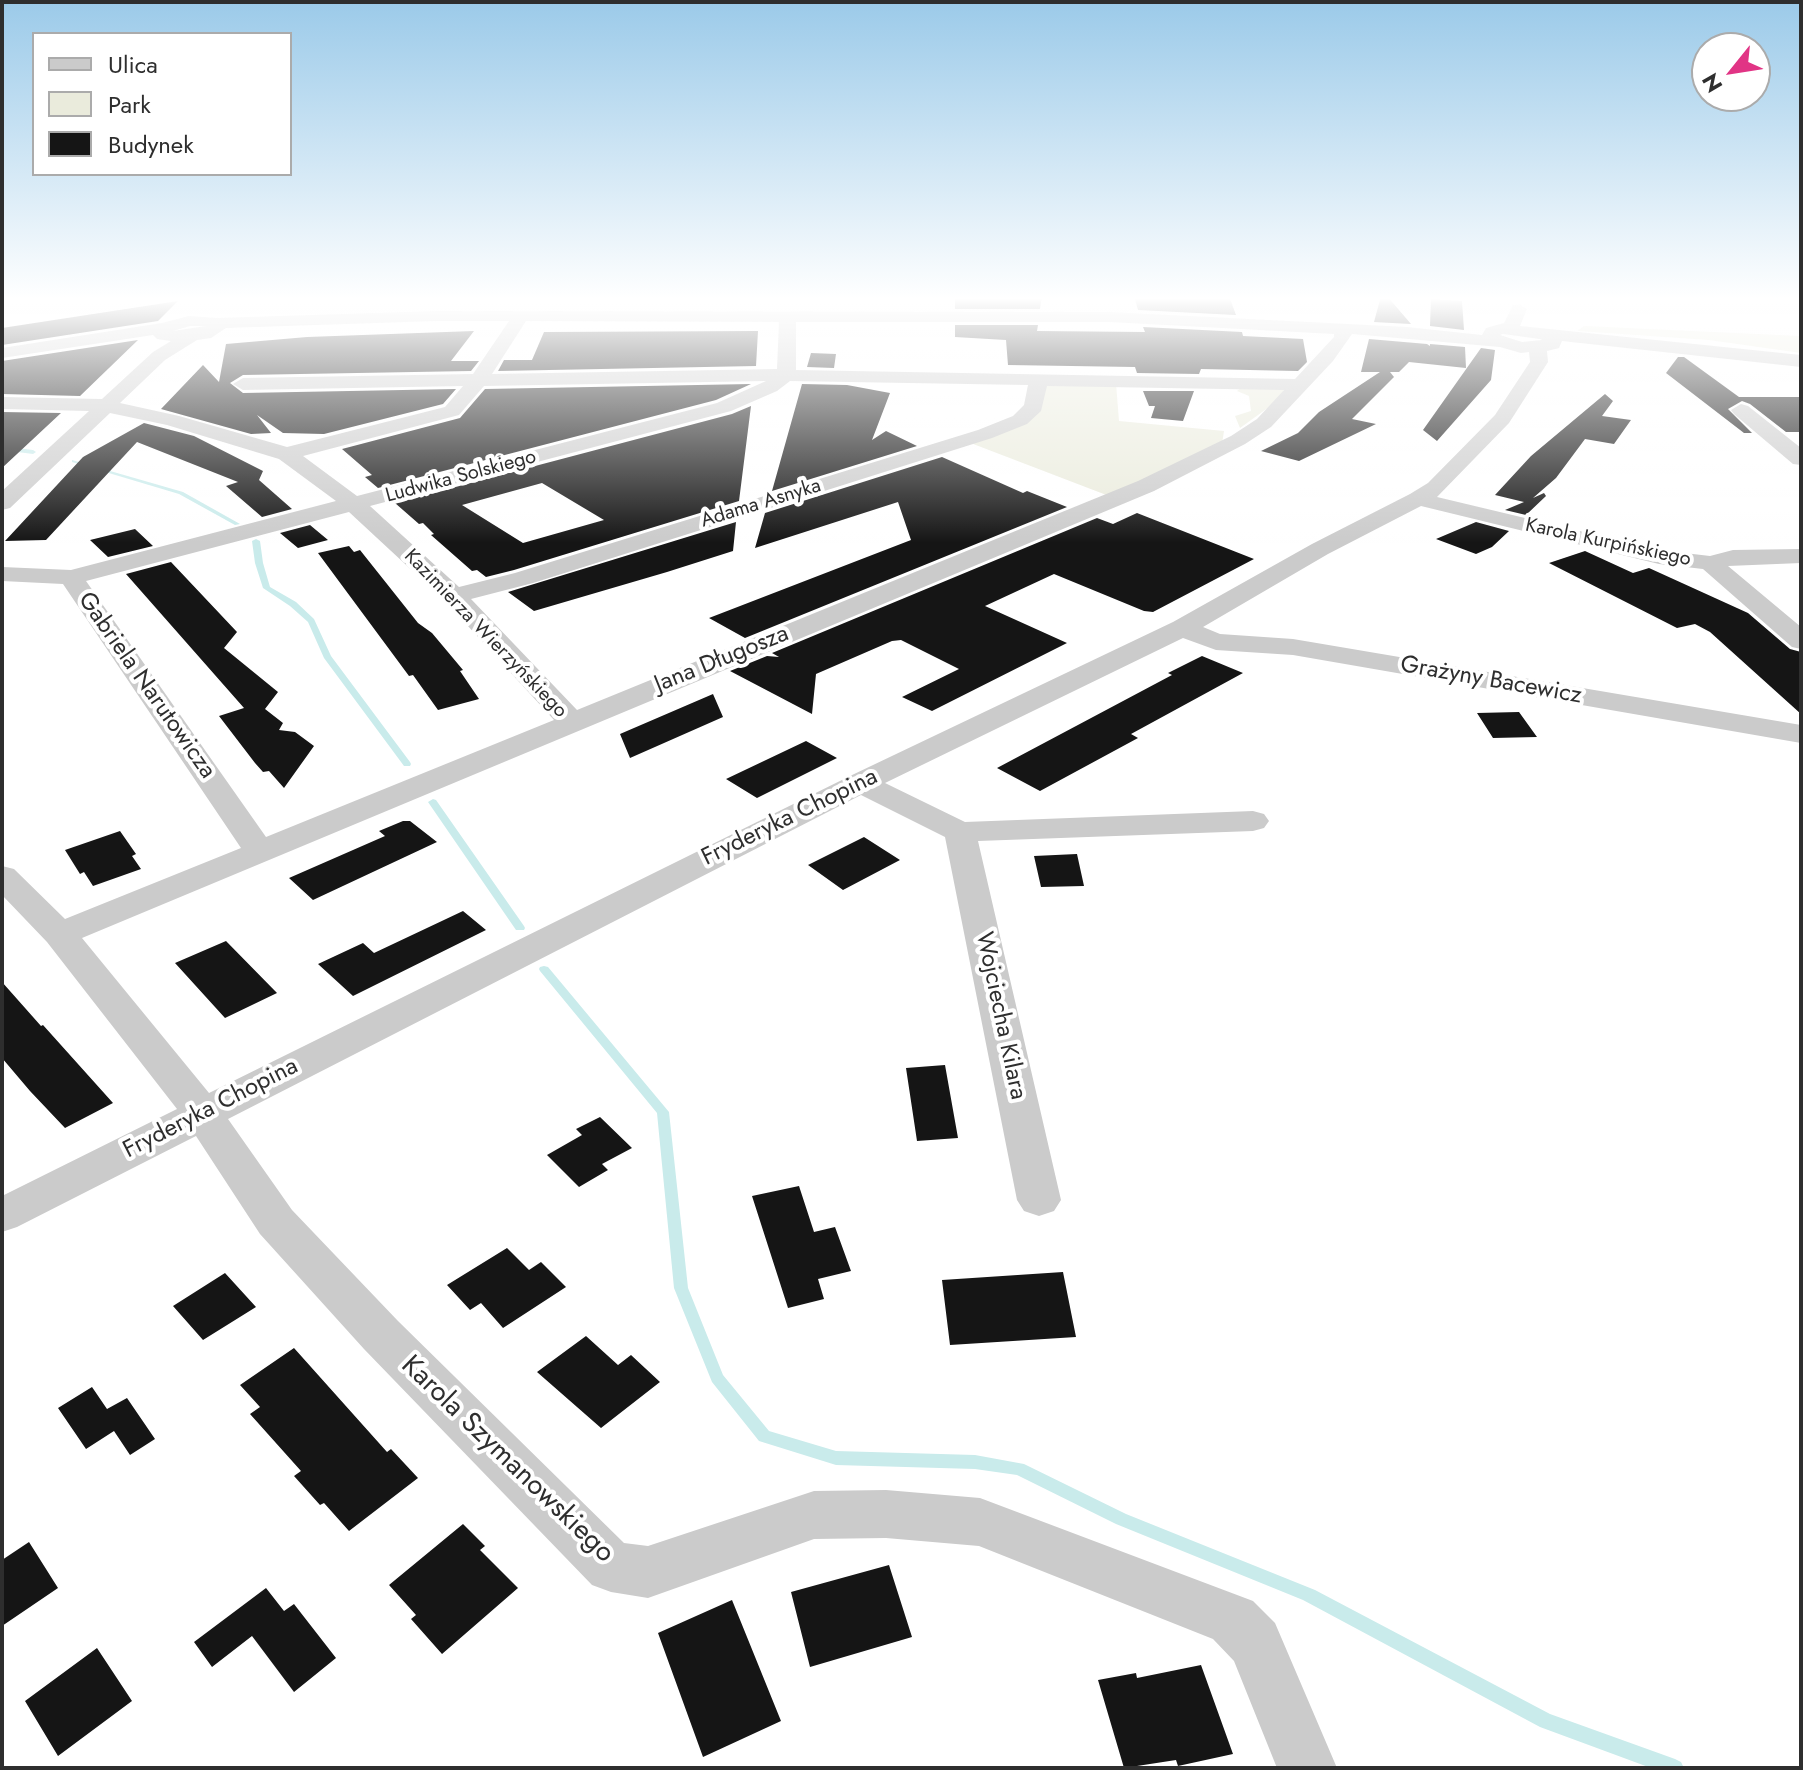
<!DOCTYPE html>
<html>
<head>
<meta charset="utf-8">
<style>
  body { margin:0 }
  #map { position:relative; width:1803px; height:1770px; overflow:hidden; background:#fff; font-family:Jost,sans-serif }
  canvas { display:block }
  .frame { position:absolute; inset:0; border:4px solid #2e2e2e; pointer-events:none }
  .legend { position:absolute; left:32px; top:32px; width:260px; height:144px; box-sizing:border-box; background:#fff; border:2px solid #ababab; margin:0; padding:10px 14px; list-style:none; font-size:24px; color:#2e2e2e }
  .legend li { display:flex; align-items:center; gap:16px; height:40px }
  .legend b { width:40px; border:2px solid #ababab }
  .north { position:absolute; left:1691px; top:32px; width:80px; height:80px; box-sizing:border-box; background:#fff; border:2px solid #ababab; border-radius:50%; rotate:240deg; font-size:22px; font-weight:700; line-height:32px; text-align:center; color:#2e2e2e }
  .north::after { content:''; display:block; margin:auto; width:28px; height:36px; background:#e13485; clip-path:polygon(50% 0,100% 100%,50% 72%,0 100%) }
</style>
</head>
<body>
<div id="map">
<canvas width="1803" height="1770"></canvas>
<div class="frame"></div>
<ul class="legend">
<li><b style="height:10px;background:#cbcbcb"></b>Ulica</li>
<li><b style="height:22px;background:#eaebdc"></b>Park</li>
<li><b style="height:22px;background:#151515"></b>Budynek</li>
</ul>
<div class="north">N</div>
</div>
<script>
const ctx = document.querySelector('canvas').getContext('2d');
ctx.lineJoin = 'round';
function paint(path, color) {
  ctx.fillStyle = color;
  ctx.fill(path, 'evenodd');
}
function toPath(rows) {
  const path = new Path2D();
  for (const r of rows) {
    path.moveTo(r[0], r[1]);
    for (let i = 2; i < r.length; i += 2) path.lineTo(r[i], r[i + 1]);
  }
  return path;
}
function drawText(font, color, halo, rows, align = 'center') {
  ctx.font = font + ' Jost,sans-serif';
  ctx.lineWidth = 8;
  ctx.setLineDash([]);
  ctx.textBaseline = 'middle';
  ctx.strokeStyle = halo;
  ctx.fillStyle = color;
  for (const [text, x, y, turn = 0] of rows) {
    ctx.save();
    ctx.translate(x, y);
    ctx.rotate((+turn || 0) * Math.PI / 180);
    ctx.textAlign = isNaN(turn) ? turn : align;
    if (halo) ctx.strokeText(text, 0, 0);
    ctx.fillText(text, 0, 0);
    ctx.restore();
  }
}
paint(toPath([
  [1584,326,1801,336,1801,353,1709,340,1577,331],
  [1116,383,1119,421,1224,431,1222,444,1109,496,968,442,1025,422,1028,385],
  [1242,387,1282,389,1287,394,1240,428,1235,416,1251,411,1249,396,1237,391]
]), '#eaebdc');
paint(toPath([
  [2,446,33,450,36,452,33,454,2,450,2,446],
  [72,460,183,492,240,524,235,525,179,494,72,462,72,460],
  [256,539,260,541,263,563,270,587,296,602,314,619,331,656,410,762,411,764,410,766,404,766,324,658,308,622,290,606,263,588,255,563,252,541,256,539],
  [433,799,436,800,524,926,525,928,524,930,516,930,428,802,433,799],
  [544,966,548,967,669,1112,688,1288,723,1375,769,1431,836,1451,975,1455,1024,1464,1126,1514,1315,1590,1550,1714,1675,1759,1681,1762,1684,1768,1651,1768,1540,1727,1303,1600,1116,1524,1017,1475,975,1469,836,1465,759,1441,712,1382,674,1288,657,1113,540,971,539,969,540,967,544,966]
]), '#c9ebeb');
paint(toPath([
  [955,296,1042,296,1040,309,955,309],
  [1134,296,1229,296,1236,315,1138,310],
  [1381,296,1387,296,1411,324,1374,322],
  [1431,299,1462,301,1464,330,1430,326],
  [178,301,158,321,2,345,2,328],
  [955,325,1038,325,1037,331,1145,332,1143,327,1242,332,1243,336,1303,339,1307,362,1298,371,1201,369,1199,374,1137,373,1135,367,1008,365,1006,340,955,337],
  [474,331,451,361,479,361,471,371,243,375,230,383,243,393,456,389,443,404,324,434,283,433,257,415,271,433,251,434,161,409,203,365,219,382,226,344,307,337],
  [758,331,756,366,498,371,504,360,532,360,544,332],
  [1369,339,1427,344,1430,346,1430,344,1465,347,1466,368,1409,362,1399,372,1390,372,1394,377,1352,419,1376,424,1299,461,1261,451,1298,433,1319,412,1380,372,1361,372],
  [138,340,80,396,2,394,2,361],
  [1481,348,1495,350,1491,380,1437,441,1423,430],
  [811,353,836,354,834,368,807,367],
  [1678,357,1684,357,1739,397,1801,397,1801,432,1786,432,1750,404,1742,401,1728,409,1752,433,1744,433,1666,373],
  [751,384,716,400,378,488,365,477,372,475,342,449,460,418,485,389],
  [802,384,847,385,890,393,872,440,886,431,917,446,772,491],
  [1143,391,1194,391,1183,421,1151,418,1155,406,1149,406],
  [1605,394,1613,401,1602,416,1631,420,1614,444,1585,439,1556,478,1533,498,1544,493,1546,496,1526,515,1505,510,1524,502,1495,495,1531,456],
  [751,406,739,501,514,570,486,577,477,570,472,571,431,535,434,534,423,523,419,524,395,503,732,414],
  [542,483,604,520,523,543,462,505],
  [2,412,61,413,2,468],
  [144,423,194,436,263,471,259,480,292,509,262,517,226,486,238,482,137,442,46,540,5,541,83,457],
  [942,457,1023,493,1027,491,1067,507,745,638,709,618,911,540,898,502,755,548,765,513],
  [1137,513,1254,559,1153,612,1144,611,1054,574,985,606,1067,643,932,711,902,697,959,669,901,640,892,641,816,674,812,714,730,671,767,656,779,657,772,653,1097,518,1113,524],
  [736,522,733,551,667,572,534,611,508,592],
  [1476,522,1509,531,1492,547,1476,554,1436,539],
  [310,525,328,540,298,548,280,533],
  [135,529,153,546,108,557,90,540],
  [349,546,354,552,360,550,418,623,432,633,463,670,460,671,479,699,438,710,413,675,409,676,318,553],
  [1585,551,1633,573,1649,568,1748,613,1790,649,1801,652,1801,714,1710,632,1695,624,1677,628,1549,563],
  [171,562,237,632,224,648,278,692,265,709,283,723,279,730,295,732,314,746,284,788,269,771,263,772,255,763,219,716,244,708,126,574],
  [1202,656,1243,673,1131,734,1138,738,1040,791,997,768,1172,675,1168,673],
  [713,694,723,717,630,758,620,734],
  [1519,712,1537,737,1493,738,1477,713],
  [806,741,837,758,757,798,726,779],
  [403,821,410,821,437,842,313,900,289,878,385,836,379,831],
  [120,831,136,854,132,856,141,869,93,886,84,872,80,874,65,850],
  [864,837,900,860,843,890,808,865],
  [1077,854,1084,886,1041,887,1034,856],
  [463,911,486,930,353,996,318,964,363,943,374,953],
  [226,941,277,993,225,1018,175,963],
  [2,982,41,1026,43,1025,113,1103,65,1128,30,1091,2,1058],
  [945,1065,958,1138,917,1141,906,1068],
  [600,1117,632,1148,602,1164,608,1170,579,1187,547,1155,582,1135,576,1129],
  [799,1186,814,1232,835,1227,851,1271,818,1279,824,1299,788,1308,752,1196],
  [507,1248,529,1270,541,1262,566,1287,503,1328,481,1303,470,1310,447,1285],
  [1063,1272,1076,1337,950,1345,942,1280],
  [225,1273,256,1307,203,1340,173,1306],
  [586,1336,618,1365,631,1355,660,1382,601,1428,537,1372],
  [294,1348,387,1452,391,1449,418,1478,349,1531,324,1503,320,1505,294,1476,301,1471,250,1414,260,1407,240,1385],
  [92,1387,107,1409,127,1398,155,1439,130,1455,114,1431,86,1449,58,1408],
  [463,1524,485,1546,480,1550,518,1588,442,1654,411,1619,416,1615,389,1585],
  [29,1542,58,1588,2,1626,2,1560],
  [889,1565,912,1637,810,1667,791,1592],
  [266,1588,284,1611,294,1604,336,1658,294,1692,252,1636,212,1667,194,1642],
  [732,1600,781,1721,703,1757,658,1633],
  [97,1648,132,1701,58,1756,25,1701],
  [1201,1665,1233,1754,1178,1766,1176,1760,1124,1768,1098,1680,1136,1673,1137,1678]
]), '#151515');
paint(toPath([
  [1519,304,1527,309,1520,326,1801,355,1801,367,1562,341,1559,348,1547,351,1548,362,1509,423,1437,497,1659,550,1710,556,1733,550,1801,549,1801,563,1728,566,1801,627,1801,649,1792,647,1703,569,1659,564,1421,506,1328,554,1203,627,1220,634,1293,639,1801,725,1801,743,1293,655,1216,650,1183,638,885,783,965,822,1253,811,1264,814,1269,821,1264,828,1253,831,978,841,1061,1200,1054,1211,1039,1216,1024,1211,1017,1200,945,837,861,795,228,1119,292,1210,398,1321,624,1543,648,1546,814,1491,886,1490,980,1498,1253,1601,1275,1623,1337,1768,1277,1768,1234,1661,1213,1639,979,1546,886,1538,814,1539,648,1598,611,1592,592,1585,364,1349,260,1234,196,1136,17,1227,2,1232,2,1196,177,1109,47,942,2,895,2,866,14,869,65,919,241,848,63,584,2,581,2,567,71,570,336,501,279,459,167,425,110,413,10,508,2,510,2,491,89,411,2,409,2,397,102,399,153,352,171,341,157,339,153,335,2,358,2,348,162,323,189,316,217,318,436,311,1110,312,1407,327,1482,335,1486,328,1504,323,1513,305,1519,304],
  [436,321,509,321,473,374,243,378,233,384,243,390,463,386,445,407,287,447,179,416,120,403,165,360,197,340,211,338,226,328,436,321],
  [526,321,779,322,777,369,492,374,526,321],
  [796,322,1110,322,1334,334,1334,337,1295,379,796,370,796,322],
  [190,326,206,326,173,331,190,326],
  [1352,334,1500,347,1521,353,1529,352,1530,362,1495,415,1428,483,1410,494,1312,544,1173,622,850,776,209,1093,82,938,1154,491,1245,444,1271,427,1333,361,1352,334],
  [1503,334,1540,339,1542,340,1522,342,1500,335,1503,334],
  [766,381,717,403,357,496,303,456,459,415,484,386,766,381],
  [790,381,1028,385,1024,405,1013,416,978,430,515,573,459,587,370,506,731,411,777,391,790,381],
  [1047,386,1284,390,1257,419,1231,436,1138,481,577,710,471,599,533,583,992,438,1027,424,1041,411,1047,386],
  [349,512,445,601,554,720,266,837,86,581,349,512],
  [1741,404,1748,406,1801,448,1801,465,1793,464,1734,414,1731,410,1741,404]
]), '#cbcbcb');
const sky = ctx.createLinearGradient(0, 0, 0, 543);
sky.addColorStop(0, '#9bcae9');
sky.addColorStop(0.55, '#fff');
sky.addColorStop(1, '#ffffff00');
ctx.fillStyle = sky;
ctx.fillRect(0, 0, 1803, 543);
drawText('20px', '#2e2e2e', '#fff', [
  ["Ludwika Solskiego",461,477,-15],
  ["Adama Asnyka",761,504,-17],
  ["Karola Kurpińskiego",1608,543,12],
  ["Kazimierza Wierzyńskiego",485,634,46]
]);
drawText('24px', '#2e2e2e', '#fff', [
  ["Jana Długosza",722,660,-22],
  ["Grażyny Bacewicz",1491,681,10],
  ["Gabriela Narutowicza",146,686,55],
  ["Fryderyka Chopina",790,818,-26],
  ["Wojciecha Kilara",1000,1016,78],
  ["Fryderyka Chopina",211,1109,-27]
]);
drawText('28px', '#2e2e2e', '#fff', [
  ["Karola Szymanowskiego",507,1460,44]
]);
</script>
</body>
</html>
